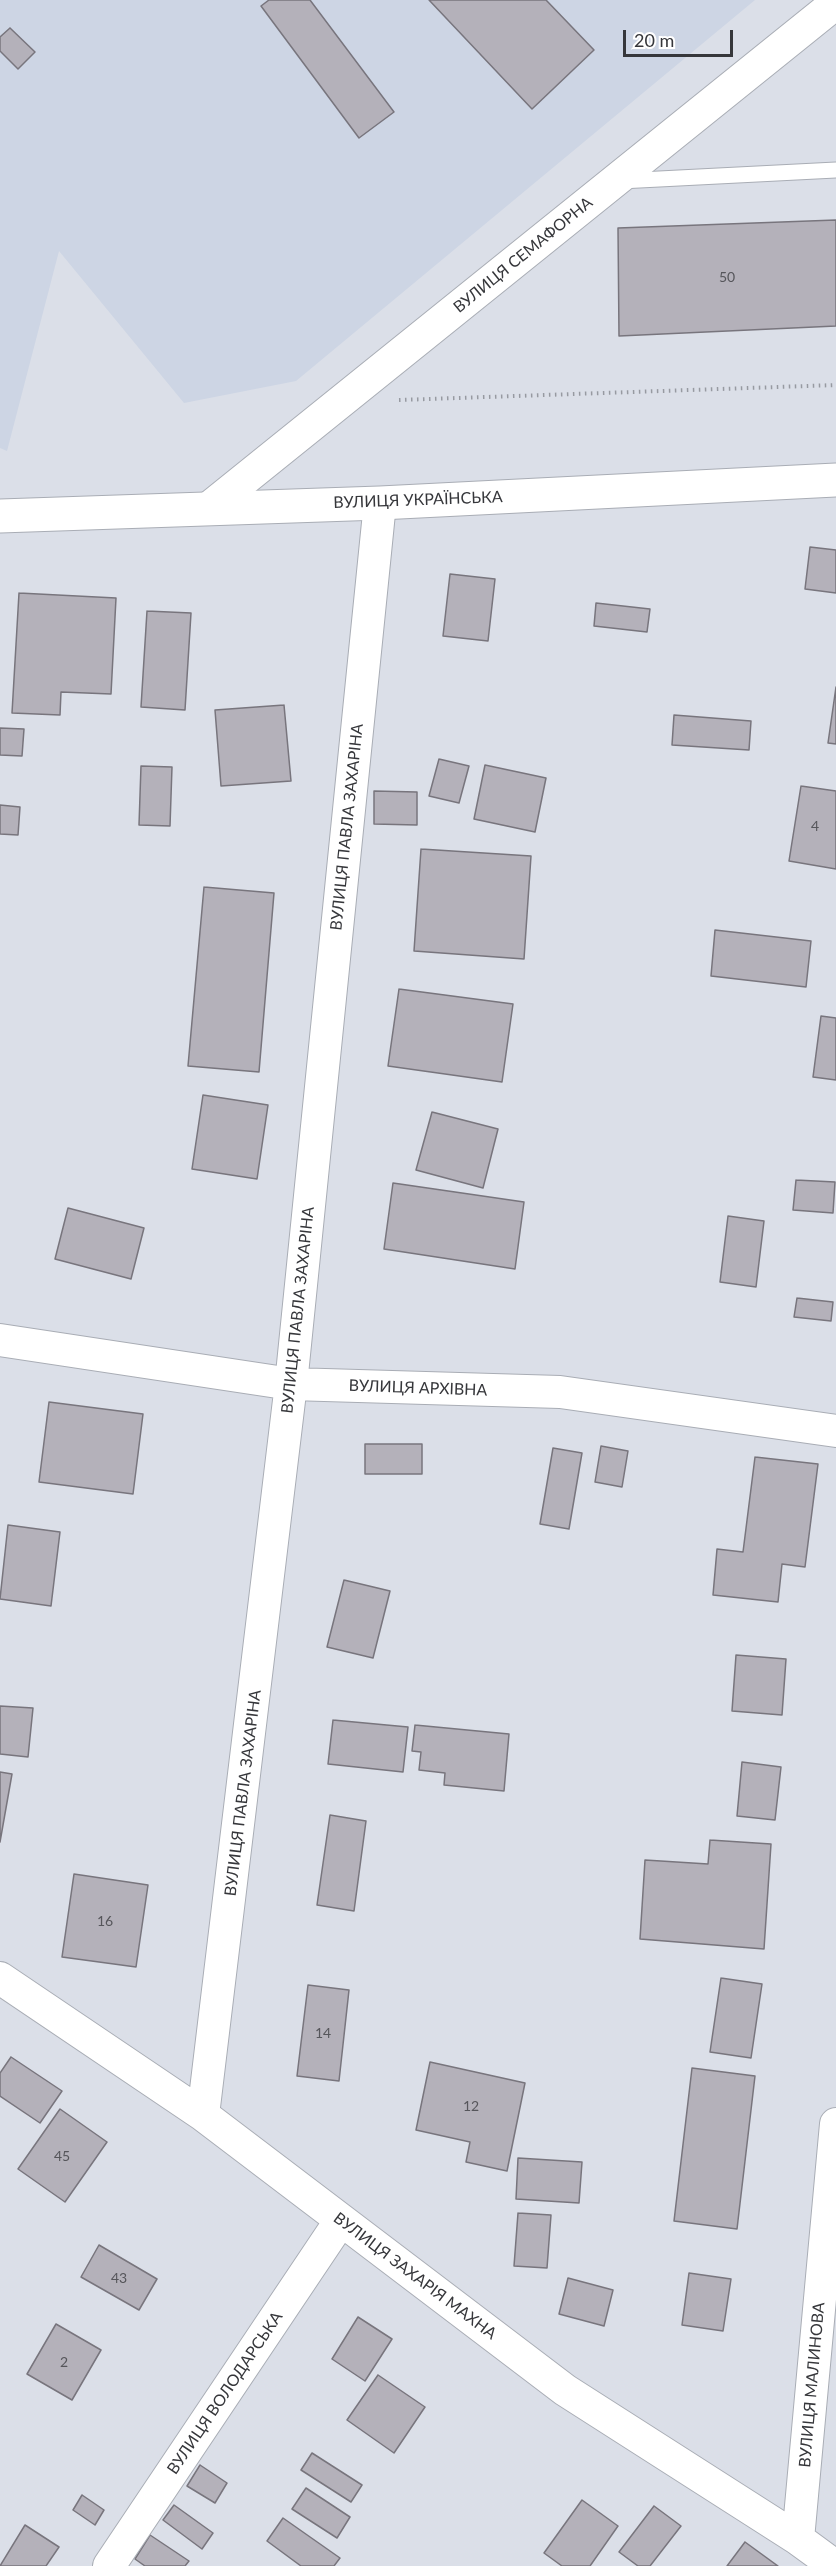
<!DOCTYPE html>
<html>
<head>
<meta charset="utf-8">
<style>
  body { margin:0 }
  #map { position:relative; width:836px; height:2566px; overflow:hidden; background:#dbdfe8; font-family:Lato,sans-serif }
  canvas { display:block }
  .scale { position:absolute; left:623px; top:30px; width:110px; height:27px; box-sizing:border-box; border:3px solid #36373b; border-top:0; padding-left:8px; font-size:18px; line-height:21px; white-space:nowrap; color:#36373b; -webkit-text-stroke:4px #fff; paint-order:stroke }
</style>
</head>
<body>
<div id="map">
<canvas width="836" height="2566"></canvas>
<div class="scale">20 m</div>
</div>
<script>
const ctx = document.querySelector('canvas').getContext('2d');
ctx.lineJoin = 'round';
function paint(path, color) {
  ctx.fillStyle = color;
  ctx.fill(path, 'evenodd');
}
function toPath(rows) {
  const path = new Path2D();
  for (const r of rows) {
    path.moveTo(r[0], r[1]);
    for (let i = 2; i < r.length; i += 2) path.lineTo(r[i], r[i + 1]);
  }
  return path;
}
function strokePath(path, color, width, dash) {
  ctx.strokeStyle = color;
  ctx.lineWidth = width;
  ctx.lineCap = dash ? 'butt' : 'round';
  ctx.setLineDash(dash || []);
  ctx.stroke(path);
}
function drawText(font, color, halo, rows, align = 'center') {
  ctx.font = font + ' Lato,sans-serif';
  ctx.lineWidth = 4.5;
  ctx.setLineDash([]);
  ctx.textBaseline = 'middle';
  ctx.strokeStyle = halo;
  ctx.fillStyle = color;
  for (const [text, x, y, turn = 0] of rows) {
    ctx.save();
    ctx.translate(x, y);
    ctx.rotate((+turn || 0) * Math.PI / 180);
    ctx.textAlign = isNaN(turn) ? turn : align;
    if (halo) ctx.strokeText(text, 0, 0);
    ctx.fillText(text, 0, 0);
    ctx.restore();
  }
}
paint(toPath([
  [0,0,755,0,296,381,184,403,59,251,7,451,0,448]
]), '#cdd5e4');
const building = toPath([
  [269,0,310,0,394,112,359,138,261,6,269,0],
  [429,0,546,0,594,50,532,109,429,0],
  [10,28,35,52,18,69,0,51,0,37,10,28],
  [836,220,836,326,619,336,618,228,836,220],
  [810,547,836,550,836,593,805,589,810,547],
  [450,574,495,579,488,641,443,636,450,574],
  [19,593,116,598,111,694,61,692,60,715,12,713,19,593],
  [596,603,650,609,647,632,594,626,596,603],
  [147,611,191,613,185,710,141,707,147,611],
  [836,687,836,744,828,743,836,687],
  [284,705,291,781,221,786,215,710,284,705],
  [674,715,751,721,749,750,672,745,674,715],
  [0,728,24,729,22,756,0,755,0,728],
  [439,759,469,766,459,803,429,796,439,759],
  [485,765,546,778,535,832,474,819,485,765],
  [141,766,172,767,170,826,139,825,141,766],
  [801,786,836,791,836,869,789,861,801,786],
  [374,791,417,792,417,825,374,824,374,791],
  [0,805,20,807,18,835,0,834,0,805],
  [421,849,531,856,524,959,414,951,421,849],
  [204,887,274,893,259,1072,188,1066,204,887],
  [715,930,811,941,806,987,711,976,715,930],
  [399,989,513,1004,502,1082,388,1066,399,989],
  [821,1016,836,1018,836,1080,813,1077,821,1016],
  [203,1095,268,1105,257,1179,192,1169,203,1095],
  [432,1112,498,1129,483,1188,416,1170,432,1112],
  [796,1180,835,1182,833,1213,793,1210,796,1180],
  [393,1183,524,1202,515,1269,384,1249,393,1183],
  [68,1208,144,1228,131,1279,55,1259,68,1208],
  [728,1216,764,1221,756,1287,720,1282,728,1216],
  [797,1298,833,1302,831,1321,794,1317,797,1298],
  [49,1402,143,1414,133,1494,39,1482,49,1402],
  [365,1444,422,1444,422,1474,365,1474,365,1444],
  [601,1446,628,1451,622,1487,595,1482,601,1446],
  [553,1448,582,1453,569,1529,540,1524,553,1448],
  [755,1457,818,1464,805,1567,782,1564,778,1602,713,1595,717,1549,743,1552,755,1457],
  [8,1525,60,1532,51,1606,0,1599,8,1525],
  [344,1580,390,1591,373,1658,327,1647,344,1580],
  [736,1655,786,1659,782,1715,732,1711,736,1655],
  [0,1706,33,1708,28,1757,0,1754,0,1706],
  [333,1720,408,1727,403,1772,328,1764,333,1720],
  [415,1725,509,1734,504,1791,444,1785,445,1773,419,1770,421,1752,412,1751,415,1725],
  [742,1762,781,1767,775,1820,737,1816,742,1762],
  [0,1772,12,1774,0,1842,0,1772],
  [330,1815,366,1821,354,1911,317,1905,330,1815],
  [710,1840,771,1844,764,1949,640,1939,645,1860,708,1864,710,1840],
  [74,1874,148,1885,136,1967,62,1957,74,1874],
  [721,1978,762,1984,751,2058,710,2052,721,1978],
  [308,1985,349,1990,339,2081,297,2076,308,1985],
  [11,2057,62,2091,40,2123,0,2096,0,2073,11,2057],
  [430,2062,525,2083,507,2171,466,2162,470,2142,416,2130,430,2062],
  [692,2068,755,2076,737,2229,674,2221,692,2068],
  [60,2109,107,2142,65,2202,18,2169,60,2109],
  [518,2158,582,2162,579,2203,516,2199,518,2158],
  [518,2213,551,2215,547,2268,514,2266,518,2213],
  [99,2245,157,2279,139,2310,81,2277,99,2245],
  [689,2273,731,2279,723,2331,682,2325,689,2273],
  [568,2278,613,2290,604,2326,559,2314,568,2278],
  [358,2317,392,2339,365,2381,332,2359,358,2317],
  [56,2324,101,2350,72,2400,27,2374,56,2324],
  [378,2375,425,2407,394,2453,347,2420,378,2375],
  [312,2453,362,2485,351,2502,301,2470,312,2453],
  [200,2465,227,2483,215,2503,187,2486,200,2465],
  [306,2488,350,2517,337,2538,292,2509,306,2488],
  [82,2495,104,2510,95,2525,73,2510,82,2495],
  [582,2500,618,2526,590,2566,562,2566,544,2553,582,2500],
  [174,2505,213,2533,202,2549,163,2520,174,2505],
  [654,2506,681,2526,650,2566,638,2566,619,2552,654,2506],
  [283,2518,340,2558,334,2566,301,2566,267,2541,283,2518],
  [25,2525,59,2547,46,2566,0,2566,25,2525],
  [150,2535,189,2561,185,2566,145,2566,135,2559,150,2535],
  [745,2542,778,2566,727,2566,745,2542]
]);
paint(building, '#b4b1ba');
strokePath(building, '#78757d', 1.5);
const service = toPath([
  [620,181,836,170]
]);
const minor = toPath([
  [210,507,836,3],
  [0,1340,291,1384,560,1392,836,1431],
  [0,1978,203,2115,565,2390,798,2539,835,2566],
  [203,2115,291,1384,380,503],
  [798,2539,836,2124],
  [109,2566,341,2220]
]);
const secondary = toPath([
  [0,516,380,503,836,480]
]);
strokePath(service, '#a9adb5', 17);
strokePath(minor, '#a9adb5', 34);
strokePath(secondary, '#a9adb5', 35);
strokePath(toPath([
  [399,400,836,385]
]), '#979aa1', 4, [1.5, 4.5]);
strokePath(service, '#fff', 15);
strokePath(minor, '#fff', 32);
strokePath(secondary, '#fff', 33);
drawText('14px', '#56565b', null, [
  ["50",727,277],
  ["4",815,826],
  ["16",105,1921],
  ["14",323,2033],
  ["12",471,2106],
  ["45",62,2156],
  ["43",119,2278],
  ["2",64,2362]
]);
drawText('16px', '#36373b', '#fff', [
  ["ВУЛИЦЯ СЕМАФОРНА",523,255,-39],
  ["ВУЛИЦЯ УКРАЇНСЬКА",418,500,-2],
  ["ВУЛИЦЯ ПАВЛА ЗАХАРІНА",347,827,-84],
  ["ВУЛИЦЯ ПАВЛА ЗАХАРІНА",298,1310,-84],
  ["ВУЛИЦЯ АРХІВНА",418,1388,2],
  ["ВУЛИЦЯ ПАВЛА ЗАХАРІНА",243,1793,-83],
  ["ВУЛИЦЯ ЗАХАРІЯ МАХНА",415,2276,37],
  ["ВУЛИЦЯ МАЛИНОВА",812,2385,-85],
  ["ВУЛИЦЯ ВОЛОДАРСЬКА",225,2393,-56]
]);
</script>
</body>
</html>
